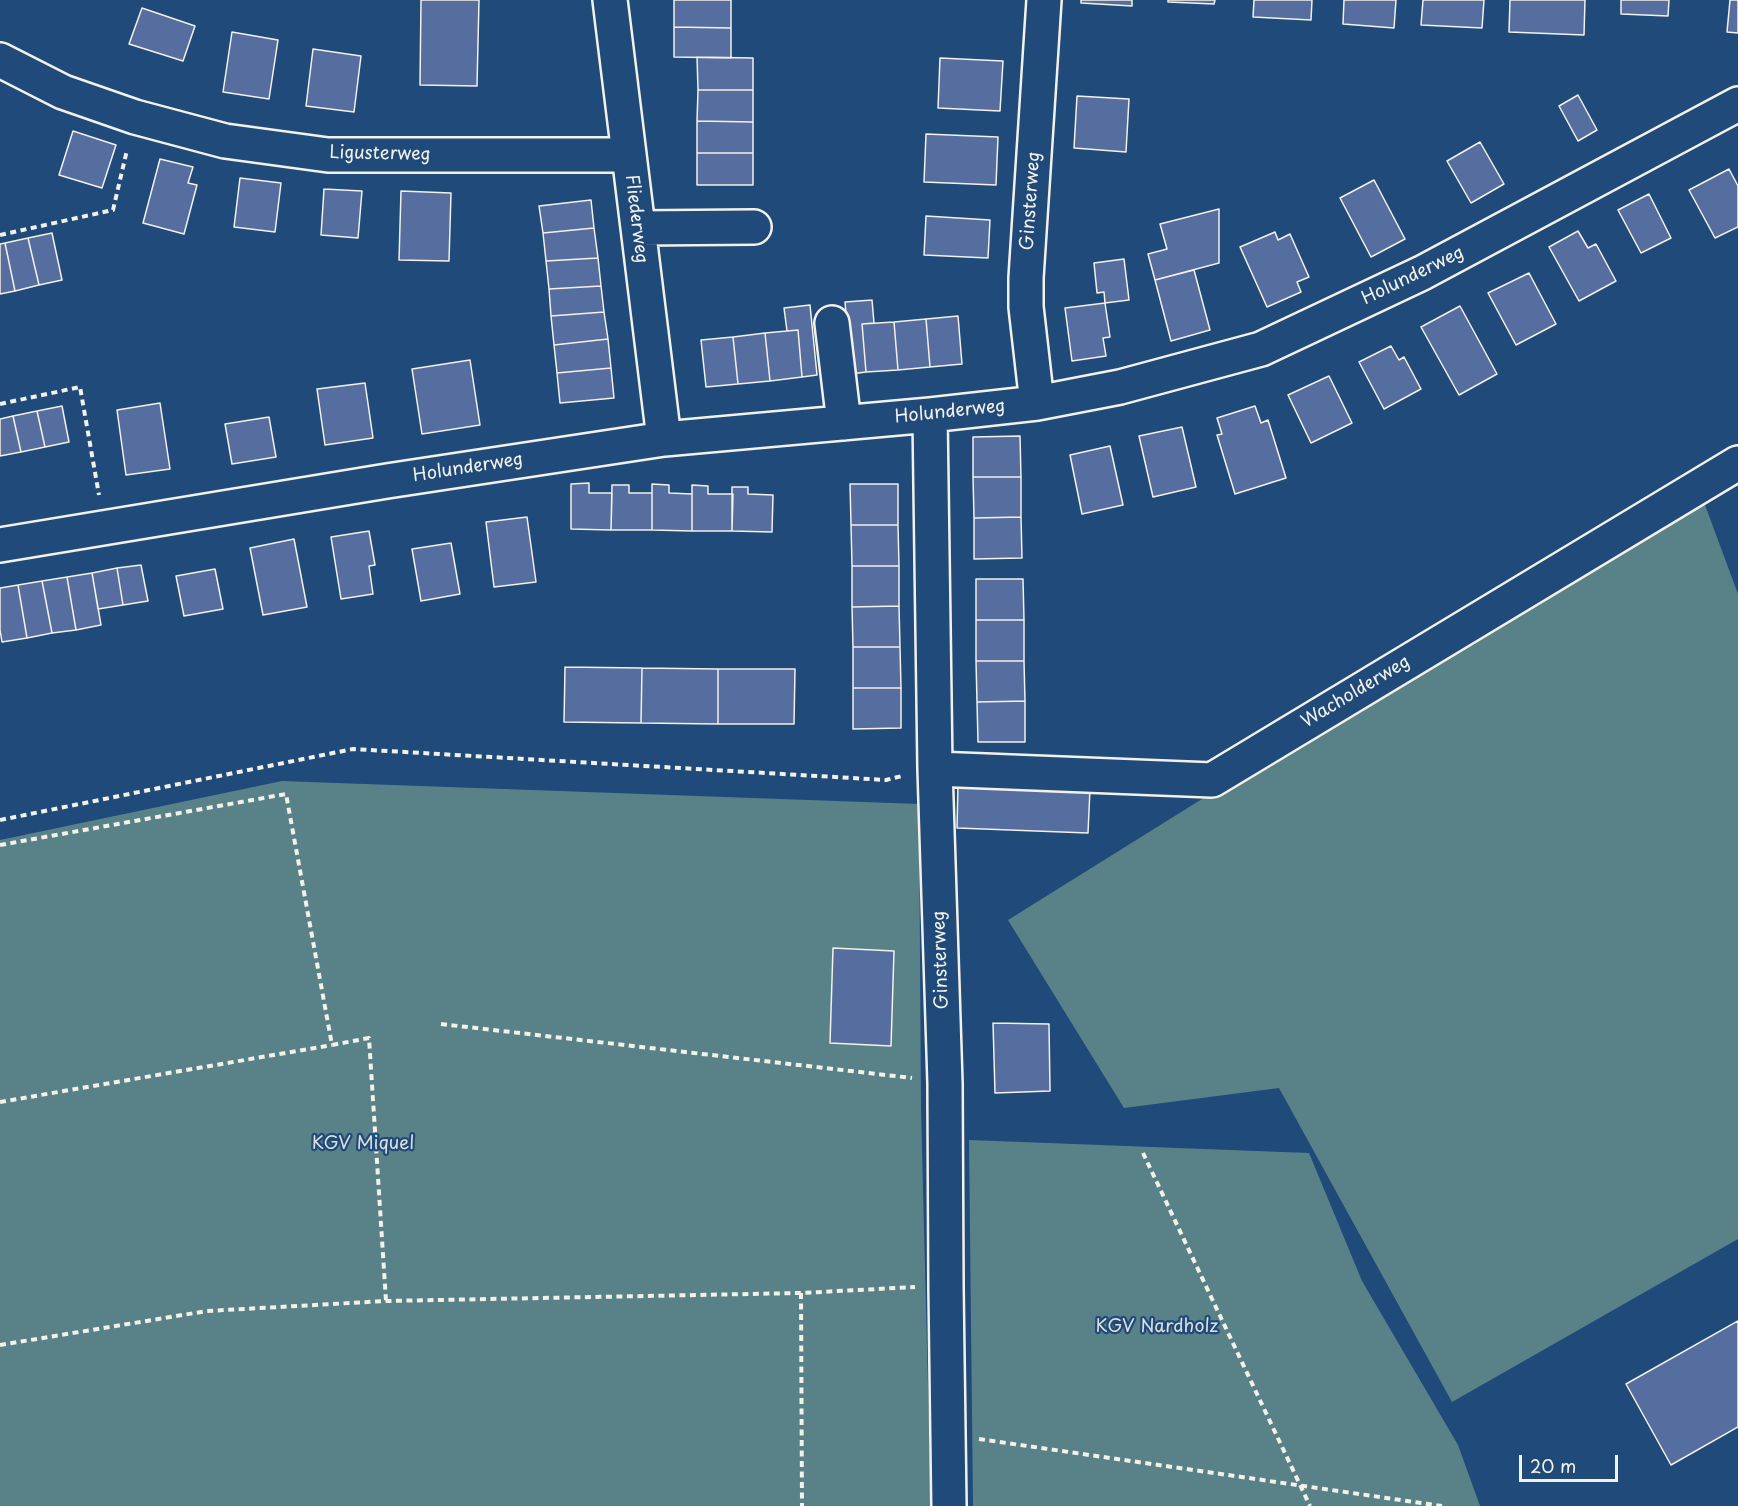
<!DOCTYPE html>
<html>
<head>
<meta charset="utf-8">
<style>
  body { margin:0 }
  #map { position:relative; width:1738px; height:1506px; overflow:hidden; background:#1f4a7a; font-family:"Playpen Sans",sans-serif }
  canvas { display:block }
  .scale { position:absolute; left:1519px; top:1455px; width:99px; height:27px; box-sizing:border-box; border:3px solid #f4f1e8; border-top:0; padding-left:8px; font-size:18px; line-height:21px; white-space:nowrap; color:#f4f1e8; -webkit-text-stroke:4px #1f4a7a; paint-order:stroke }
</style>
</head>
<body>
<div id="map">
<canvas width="1738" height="1506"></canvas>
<div class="scale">20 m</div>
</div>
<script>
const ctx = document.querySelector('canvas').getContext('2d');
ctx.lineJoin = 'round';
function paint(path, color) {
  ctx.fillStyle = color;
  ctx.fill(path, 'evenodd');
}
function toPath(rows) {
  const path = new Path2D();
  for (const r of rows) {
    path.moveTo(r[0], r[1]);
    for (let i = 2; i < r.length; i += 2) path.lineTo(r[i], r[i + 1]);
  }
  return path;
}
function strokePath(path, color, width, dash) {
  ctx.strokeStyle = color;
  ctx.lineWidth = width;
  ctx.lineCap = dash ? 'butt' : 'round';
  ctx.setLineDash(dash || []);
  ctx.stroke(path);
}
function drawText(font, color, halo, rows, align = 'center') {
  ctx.font = font + ' "Playpen Sans",sans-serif';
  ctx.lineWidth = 4.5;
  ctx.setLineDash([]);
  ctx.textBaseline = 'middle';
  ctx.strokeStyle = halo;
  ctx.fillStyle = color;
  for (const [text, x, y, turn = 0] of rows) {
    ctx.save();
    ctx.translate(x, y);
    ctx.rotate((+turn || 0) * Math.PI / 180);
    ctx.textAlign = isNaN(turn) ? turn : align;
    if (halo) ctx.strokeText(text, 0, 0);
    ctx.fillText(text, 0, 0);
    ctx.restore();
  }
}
paint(toPath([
  [1705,505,1738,594,1738,1239,1452,1402,1279,1088,1124,1108,1008,920,1210,794],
  [282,781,919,804,921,1108,931,1506,0,1506,0,840],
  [969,1140,1309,1153,1362,1281,1458,1445,1480,1506,973,1506]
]), '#598288');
const building = toPath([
  [421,0,479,0,477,86,420,85,421,0],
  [674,0,731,0,731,28,674,27,674,0],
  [1081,0,1132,0,1132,6,1081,3,1081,0],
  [1168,0,1215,0,1214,4,1168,2,1168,0],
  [1254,0,1312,0,1311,20,1253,17,1254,0],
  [1344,0,1396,0,1394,28,1343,24,1344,0],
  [1423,0,1484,0,1482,28,1421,25,1423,0],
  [1510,0,1585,0,1584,35,1509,32,1510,0],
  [1621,0,1669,0,1668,16,1621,14,1621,0],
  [1730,0,1738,0,1738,33,1727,32,1730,0],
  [142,8,195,26,183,61,129,44,142,8],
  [674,27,731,28,731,58,674,57,674,27],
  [232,32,278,40,269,99,223,92,232,32],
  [313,49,361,56,354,112,306,106,313,49],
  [697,57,753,58,753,90,698,90,697,57],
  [940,58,1003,61,1000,111,938,108,940,58],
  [698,90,753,90,753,122,697,121,698,90],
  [1578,95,1597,130,1578,141,1559,106,1578,95],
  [1077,96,1129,99,1126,152,1074,148,1077,96],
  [697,121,753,122,753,153,697,153,697,121],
  [73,131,116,145,102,188,59,175,73,131],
  [926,134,998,137,996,185,924,182,926,134],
  [1480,142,1504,184,1471,203,1447,161,1480,142],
  [697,153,753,153,753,185,697,185,697,153],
  [160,159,193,167,188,183,197,185,184,234,143,223,160,159],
  [1729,169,1738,186,1738,227,1715,238,1689,190,1729,169],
  [240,178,281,183,275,232,234,227,240,178],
  [1374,180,1405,239,1371,257,1340,198,1374,180],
  [324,189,362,191,358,238,321,235,324,189],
  [401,191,451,193,449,261,399,260,401,191],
  [1649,194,1671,238,1641,253,1618,210,1649,194],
  [591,200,594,228,543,233,539,206,591,200],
  [1219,209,1219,263,1155,280,1148,254,1167,249,1160,224,1219,209],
  [926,216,990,220,988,258,924,255,926,216],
  [594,228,598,258,546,261,543,233,594,228],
  [1578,231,1588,248,1596,244,1616,281,1579,301,1549,247,1578,231],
  [1275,232,1278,240,1290,234,1309,277,1297,282,1301,292,1267,307,1240,247,1275,232],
  [52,233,62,280,39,285,28,238,52,233],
  [28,238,39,285,15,291,5,243,28,238],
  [5,243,15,291,0,294,0,244,5,243],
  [598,258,601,286,549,289,546,261,598,258],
  [1124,259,1129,300,1105,303,1104,292,1097,293,1094,263,1124,259],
  [1194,270,1210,330,1171,341,1155,280,1194,270],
  [1529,273,1556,324,1516,345,1488,293,1529,273],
  [601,286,604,312,551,316,549,289,601,286],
  [872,300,874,323,862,324,866,372,851,374,845,302,872,300],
  [1105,303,1110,337,1103,338,1106,356,1072,361,1065,308,1105,303],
  [810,305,817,375,802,377,798,330,787,331,784,308,810,305],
  [1460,306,1497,374,1459,395,1421,327,1460,306],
  [604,312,608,339,554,345,551,316,604,312],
  [958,316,962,364,930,367,926,319,958,316],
  [926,319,930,367,898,370,894,322,926,319],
  [894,322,898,370,866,372,862,324,894,322],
  [798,330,802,377,770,381,765,333,798,330],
  [765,333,770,381,738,384,733,337,765,333],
  [733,337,738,384,706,387,701,340,733,337],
  [608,339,611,368,557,373,554,345,608,339],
  [1391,346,1399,360,1404,357,1421,389,1384,409,1359,362,1391,346],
  [470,360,480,425,422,434,412,369,470,360],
  [611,368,614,398,560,403,557,373,611,368],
  [1329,376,1352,423,1311,443,1288,395,1329,376],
  [365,383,373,438,325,445,317,389,365,383],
  [160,403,170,469,126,475,117,410,160,403],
  [62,406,69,442,45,447,37,411,62,406],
  [1255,406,1261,423,1268,420,1286,478,1235,494,1217,435,1222,434,1217,418,1255,406],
  [37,411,45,447,21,452,13,416,37,411],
  [13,416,21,452,0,456,0,419,13,416],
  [269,417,276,457,232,464,225,424,269,417],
  [1182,427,1196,487,1153,497,1139,436,1182,427],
  [1020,436,1021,477,973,477,973,437,1020,436],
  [1110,446,1123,505,1082,514,1070,455,1110,446],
  [973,477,1021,477,1021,517,974,518,973,477],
  [589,483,589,493,612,493,611,530,571,529,571,484,589,483],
  [652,484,669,485,669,493,692,494,692,531,652,530,652,484],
  [850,484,898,484,898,525,851,525,850,484],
  [612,485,629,485,629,493,652,493,652,530,611,530,612,485],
  [692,485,708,486,708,494,733,494,732,531,692,531,692,485],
  [732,487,748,487,748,494,773,495,772,532,732,531,732,487],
  [527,517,536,582,494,587,486,522,527,517],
  [1021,517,1022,558,974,559,974,518,1021,517],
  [851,525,898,525,899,566,852,566,851,525],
  [369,531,375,565,369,566,373,594,341,599,331,537,369,531],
  [294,539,307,607,263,615,250,548,294,539],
  [451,543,460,594,421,601,412,549,451,543],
  [141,565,148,601,123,605,117,568,141,565],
  [852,566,899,566,899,606,852,607,852,566],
  [117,568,123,605,98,609,92,573,117,568],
  [215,569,223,609,184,616,176,576,215,569],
  [92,573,101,625,76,630,67,577,92,573],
  [67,577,76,630,52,633,42,581,67,577],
  [976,579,1023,579,1024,620,976,620,976,579],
  [42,581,52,633,27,638,18,585,42,581],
  [18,585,27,638,2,642,0,630,0,588,18,585],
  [899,606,900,647,853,647,852,607,899,606],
  [976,620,1024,620,1024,661,976,661,976,620],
  [853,647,900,647,901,688,853,688,853,647],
  [976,661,1024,661,1025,701,977,702,976,661],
  [565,667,642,668,641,723,564,722,565,667],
  [642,668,718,669,718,724,641,723,642,668],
  [718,669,795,669,794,724,718,724,718,669],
  [853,688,901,688,901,728,853,729,853,688],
  [1025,701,1025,742,978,742,977,702,1025,701],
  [958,784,1090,789,1088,833,957,828,958,784],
  [833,948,894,951,891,1046,830,1043,833,948],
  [993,1023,1049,1024,1050,1091,995,1093,993,1023],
  [1738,1321,1738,1427,1671,1465,1626,1384,1738,1321]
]);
paint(building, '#566e9f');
strokePath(building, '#f4f1e8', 1.5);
const minor = toPath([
  [610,0,664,439],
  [0,60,63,92,135,117,225,141,328,155,628,155],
  [638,228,754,227],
  [832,323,844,423],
  [1037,403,1026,307,1026,278,1044,0],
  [930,415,935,769,945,1083,946,1287,949,1506],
  [0,545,387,481,664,439,930,415,1037,403,1120,387,1261,349,1422,273,1738,104],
  [935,769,1212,780,1738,463]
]);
strokePath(minor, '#f4f1e8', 38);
strokePath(toPath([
  [0,235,113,210,127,150],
  [0,404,80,387,99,495],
  [0,820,353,749,886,780,902,776],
  [0,845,286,794,332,1045,369,1038,386,1301],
  [441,1024,912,1078],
  [0,1102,332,1045],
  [1143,1153,1310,1506],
  [801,1293,802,1506],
  [0,1345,207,1311,386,1301,801,1293,915,1287],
  [979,1439,1442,1506]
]), '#f4f1e8', 4, [6, 4.5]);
strokePath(minor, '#1f4a7a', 33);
drawText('18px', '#f4f1e8', '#1f4a7a', [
  ["Ligusterweg",380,154,1],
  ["Ginsterweg",1031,201,-86],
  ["Fliederweg",636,219,83],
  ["Holunderweg",1413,276,-26],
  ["Holunderweg",950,412,-6],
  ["Holunderweg",468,468,-9],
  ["Wacholderweg",1356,692,-31],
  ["Ginsterweg",941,960,-92]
]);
drawText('18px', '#dde0da', '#1f4a7a', [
  ["KGV Miquel",363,1144],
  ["KGV Nardholz",1157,1327]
]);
</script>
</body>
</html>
